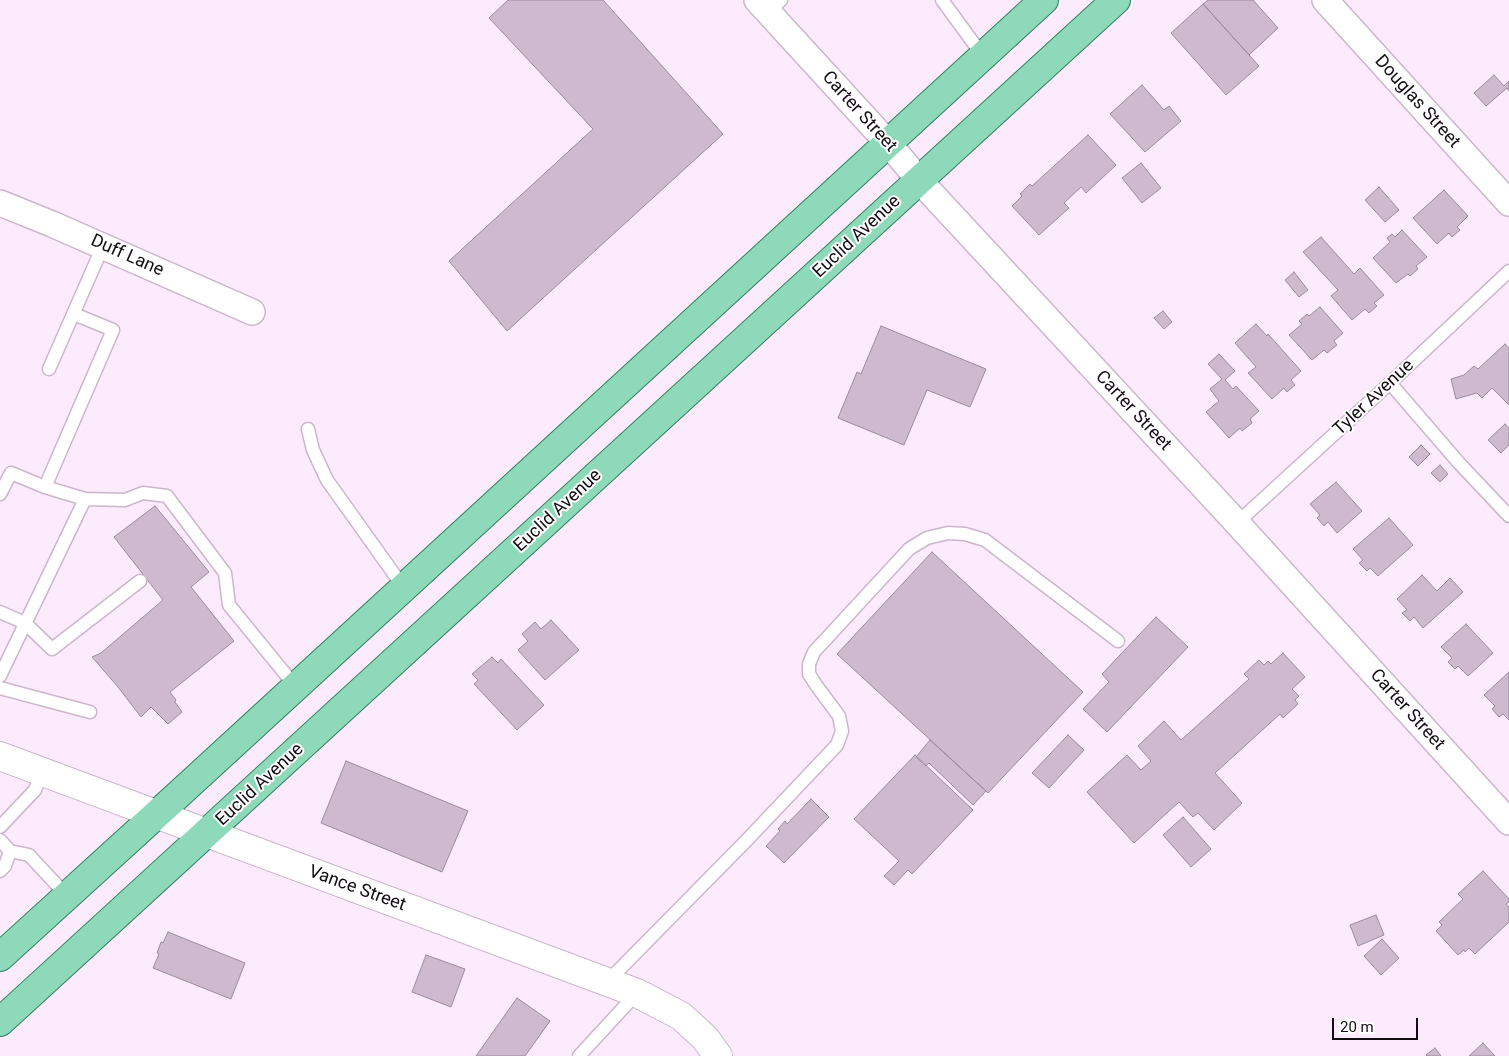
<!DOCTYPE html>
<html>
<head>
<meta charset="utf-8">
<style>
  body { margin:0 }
  #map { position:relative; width:1509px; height:1056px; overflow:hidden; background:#fcebfd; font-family:Roboto,sans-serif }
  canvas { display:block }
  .scale { position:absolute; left:1332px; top:1018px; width:86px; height:22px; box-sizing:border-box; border:2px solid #130c13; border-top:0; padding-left:6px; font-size:15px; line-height:18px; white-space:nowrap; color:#130c13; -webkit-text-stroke:4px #fff; paint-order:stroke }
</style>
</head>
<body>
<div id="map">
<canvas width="1509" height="1056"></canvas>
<div class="scale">20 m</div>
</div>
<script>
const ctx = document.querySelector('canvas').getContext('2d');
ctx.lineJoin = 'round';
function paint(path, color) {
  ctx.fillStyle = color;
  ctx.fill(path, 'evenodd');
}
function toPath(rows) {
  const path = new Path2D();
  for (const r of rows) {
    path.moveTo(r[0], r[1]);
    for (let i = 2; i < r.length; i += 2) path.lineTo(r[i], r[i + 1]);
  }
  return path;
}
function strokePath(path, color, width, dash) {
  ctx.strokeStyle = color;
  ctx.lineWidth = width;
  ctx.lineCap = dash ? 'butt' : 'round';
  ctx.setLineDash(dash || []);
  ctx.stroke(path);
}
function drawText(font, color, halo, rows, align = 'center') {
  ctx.font = font + ' Roboto,sans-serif';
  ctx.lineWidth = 4;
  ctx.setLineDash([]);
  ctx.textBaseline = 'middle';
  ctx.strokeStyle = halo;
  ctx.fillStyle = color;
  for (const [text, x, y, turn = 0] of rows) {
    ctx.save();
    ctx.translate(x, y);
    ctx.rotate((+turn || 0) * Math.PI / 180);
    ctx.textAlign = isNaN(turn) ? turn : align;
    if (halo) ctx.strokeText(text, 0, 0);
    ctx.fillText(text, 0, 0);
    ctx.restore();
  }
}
const building = toPath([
  [508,0,603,0,723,134,507,331,449,261,593,129,489,18,508,0],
  [1208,0,1253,0,1278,28,1249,55,1203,4,1208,0],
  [1203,4,1259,66,1226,95,1171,33,1203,4],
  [1494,75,1504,86,1509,81,1509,91,1507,88,1486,106,1474,93,1494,75],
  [1142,85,1164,110,1169,106,1181,121,1145,152,1110,114,1142,85],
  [1088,135,1116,165,1086,193,1081,187,1064,203,1069,208,1039,235,1012,206,1022,196,1020,194,1030,184,1032,186,1088,135],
  [1141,163,1161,188,1142,203,1122,178,1141,163],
  [1379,187,1399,210,1385,222,1365,200,1379,187],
  [1444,190,1468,216,1457,227,1460,230,1452,237,1449,233,1437,244,1413,218,1444,190],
  [1402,230,1427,257,1416,266,1418,269,1410,276,1408,274,1396,283,1373,258,1390,242,1387,238,1392,234,1395,237,1402,230],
  [1321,237,1354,274,1360,268,1384,295,1374,303,1377,306,1369,313,1365,309,1352,320,1331,296,1338,290,1303,252,1321,237],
  [1294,272,1308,290,1299,297,1285,280,1294,272],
  [1320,307,1343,333,1334,341,1337,345,1327,353,1324,350,1312,360,1289,335,1302,324,1299,321,1307,314,1309,316,1320,307],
  [1163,311,1172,322,1164,329,1154,318,1163,311],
  [1256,324,1267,336,1268,334,1301,371,1291,380,1295,385,1287,392,1284,388,1272,399,1248,373,1256,367,1235,343,1256,324],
  [881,326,986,369,970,407,927,390,904,445,838,418,857,372,861,374,881,326],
  [1505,344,1509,348,1509,405,1492,388,1482,398,1477,393,1456,399,1451,379,1464,375,1474,366,1478,369,1505,344],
  [1219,354,1235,371,1225,380,1233,389,1236,386,1259,411,1250,419,1252,423,1242,431,1240,428,1229,438,1206,412,1219,401,1210,389,1222,379,1208,364,1219,354],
  [1505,424,1509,428,1509,445,1501,453,1488,440,1505,424],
  [1421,445,1430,454,1418,466,1409,457,1421,445],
  [1440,465,1448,474,1440,482,1431,473,1440,465],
  [1336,482,1362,511,1337,533,1328,522,1324,526,1317,518,1320,515,1310,504,1336,482],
  [155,506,209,572,191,587,234,641,170,692,176,700,175,702,182,712,168,724,151,707,141,717,118,687,92,657,101,653,163,600,114,537,155,506],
  [1389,518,1413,545,1378,576,1370,568,1367,571,1359,563,1363,560,1353,549,1389,518],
  [932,552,1083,692,988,793,837,654,932,552],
  [1422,575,1437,591,1450,578,1463,592,1423,628,1414,617,1410,621,1402,613,1407,610,1397,599,1422,575],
  [1156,617,1188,647,1107,732,1083,709,1109,682,1102,674,1156,617],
  [551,620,579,650,545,680,518,650,528,641,522,634,535,622,541,629,551,620],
  [1466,624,1493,653,1468,676,1458,666,1455,669,1448,662,1452,658,1441,647,1466,624],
  [1283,653,1305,677,1292,689,1299,696,1295,700,1298,704,1283,718,1280,714,1215,773,1242,803,1214,830,1198,813,1193,817,1179,802,1134,843,1087,792,1127,755,1141,770,1151,761,1138,746,1164,721,1181,740,1249,679,1244,674,1259,660,1264,665,1268,661,1271,664,1283,653],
  [492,657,498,663,501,659,544,705,517,730,474,684,478,680,472,674,492,657],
  [1509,672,1509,720,1503,714,1499,717,1492,709,1495,706,1484,695,1509,672],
  [1068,735,1084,750,1049,788,1032,773,1068,735],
  [930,740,986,791,973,805,929,763,926,766,916,757,930,740],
  [915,755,973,810,912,874,908,870,894,885,884,876,899,861,854,819,915,755],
  [346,761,468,811,442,872,321,823,346,761],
  [811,799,829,817,784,863,766,846,780,831,778,829,785,821,787,824,811,799],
  [1183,817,1211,849,1191,867,1163,835,1183,817],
  [1483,871,1509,899,1509,902,1506,904,1509,907,1509,922,1475,954,1469,948,1465,952,1464,950,1458,955,1436,931,1442,925,1439,922,1463,899,1458,894,1483,871],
  [1376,915,1384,935,1358,946,1350,925,1376,915],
  [168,932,245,963,231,999,153,968,159,954,157,953,161,942,163,943,168,932],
  [1382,939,1399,958,1381,975,1364,956,1382,939],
  [426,955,465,969,451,1007,412,992,426,955],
  [517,998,550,1021,525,1056,476,1056,517,998],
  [1483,1043,1495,1056,1469,1056,1483,1043],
  [1435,1048,1441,1056,1427,1056,1426,1055,1435,1048]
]);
paint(building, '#ceb9ce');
strokePath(building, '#9d8a9e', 1);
const lane = toPath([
  [942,0,983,56],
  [768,12,781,0],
  [49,369,103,246],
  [1390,383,1459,463,1509,516],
  [308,429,313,450,327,480,404,588],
  [45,487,113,330,74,314],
  [0,494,11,473,45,487,85,499,0,676],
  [85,499,125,500,143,493,167,496,225,573,229,605,296,687],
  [1237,523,1390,383,1509,271],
  [0,612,25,623,52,649,140,581],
  [0,688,90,712],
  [0,827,35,790,42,772],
  [0,840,10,851,5,866,0,871],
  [10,851,29,855,67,896],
  [607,982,745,842,837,745,842,731,839,716,816,685,809,674,809,664,814,652,909,549,927,538,948,533,965,534,985,540,1118,641],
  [579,1056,637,993]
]);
const street = toPath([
  [757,0,888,143,919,180,1237,523,1509,822],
  [1325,0,1509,203],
  [0,203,52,224,252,312]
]);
const secondary = toPath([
  [0,756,637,993,681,1016,705,1038,718,1056]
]);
const primary = toPath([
  [0,957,179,794,1044,0],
  [0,1022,1116,0]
]);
strokePath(lane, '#cbb6cc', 15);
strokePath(street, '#cbb6cc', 28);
strokePath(secondary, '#cbb6cc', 30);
strokePath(primary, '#318060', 30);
strokePath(lane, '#fff', 12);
strokePath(street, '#fff', 25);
strokePath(secondary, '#fff', 28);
strokePath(primary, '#8dd9b9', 28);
drawText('18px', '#130c13', '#fff', [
  ["Douglas Street",1417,102,48],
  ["Carter Street",859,112,48],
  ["Euclid Avenue",857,237,-43],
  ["Duff Lane",127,256,24],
  ["Tyler Avenue",1374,398,-43],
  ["Carter Street",1133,411,47],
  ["Euclid Avenue",558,511,-43],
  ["Carter Street",1407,710,48],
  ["Euclid Avenue",260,785,-43],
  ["Vance Street",357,889,20]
]);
</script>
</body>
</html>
